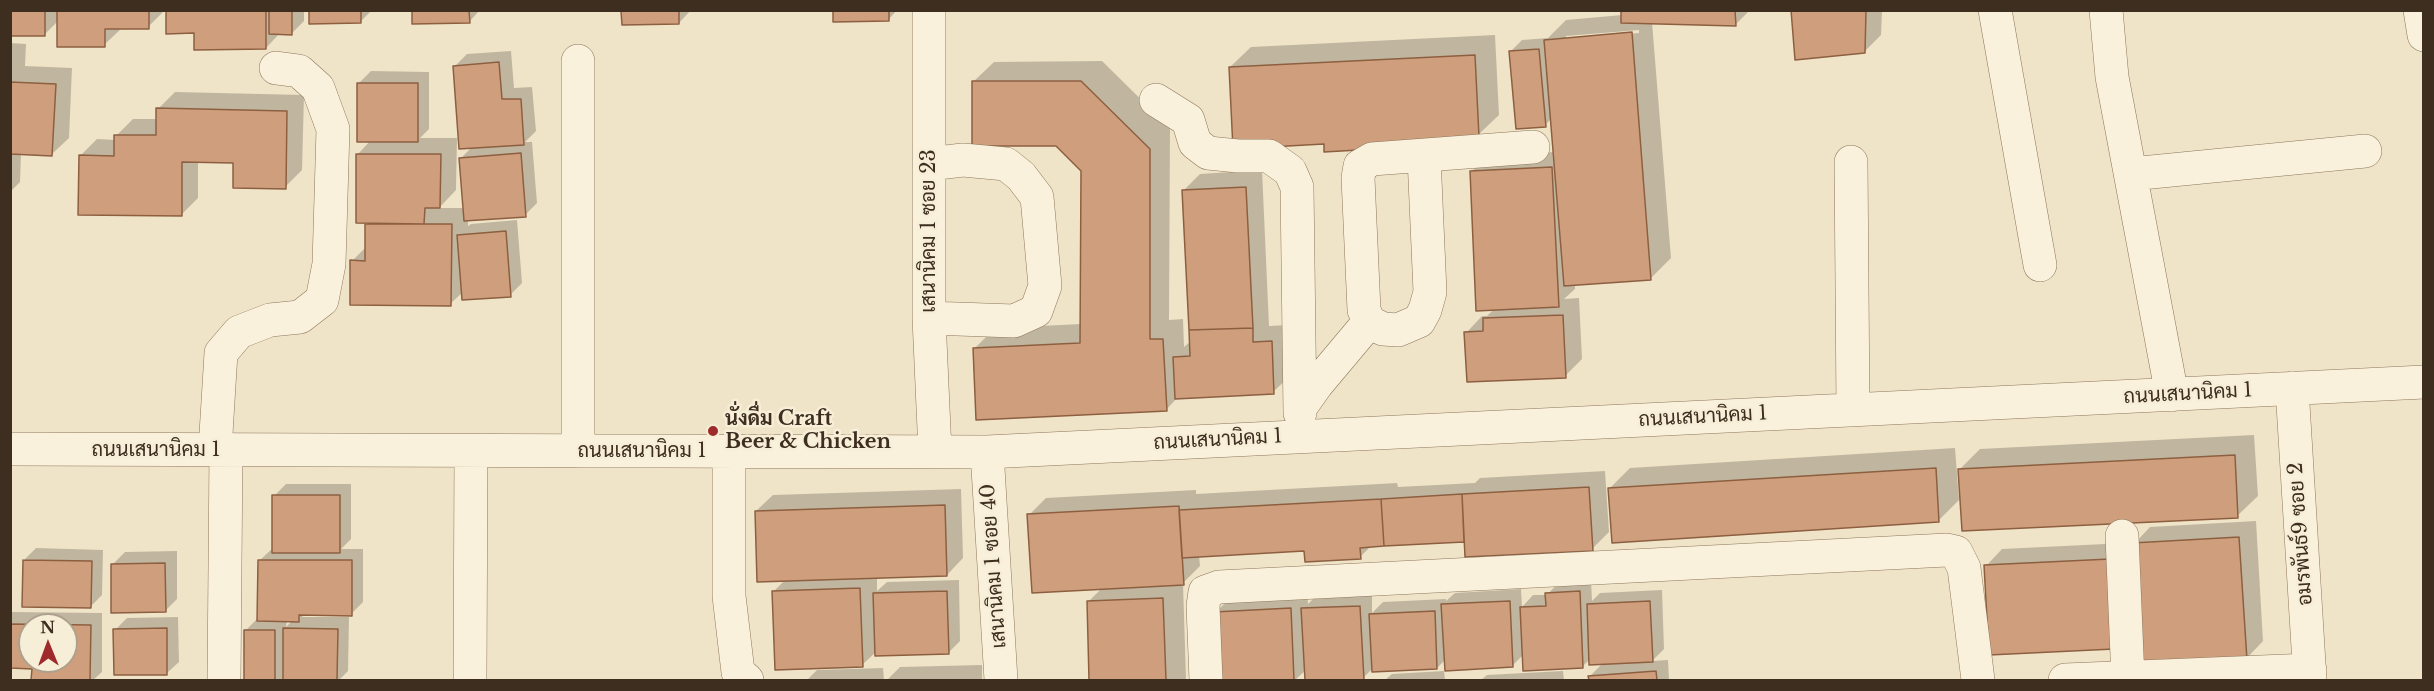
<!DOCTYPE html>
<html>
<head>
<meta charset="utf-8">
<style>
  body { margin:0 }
  #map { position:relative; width:2434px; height:691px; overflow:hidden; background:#f0e4c8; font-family:"Libre Baskerville",serif }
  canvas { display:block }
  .frame { position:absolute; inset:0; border:12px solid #3d2e20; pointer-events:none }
  .north { position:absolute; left:18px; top:613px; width:60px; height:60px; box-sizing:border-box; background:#f7eed8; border:2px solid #ada18e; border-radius:50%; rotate:359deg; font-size:16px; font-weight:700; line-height:24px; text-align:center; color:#3d2e20 }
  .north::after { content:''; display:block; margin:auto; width:21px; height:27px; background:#9e2a2b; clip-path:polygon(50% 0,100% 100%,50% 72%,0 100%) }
</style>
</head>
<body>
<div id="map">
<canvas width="2434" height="691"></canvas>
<div class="frame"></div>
<div class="north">N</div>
</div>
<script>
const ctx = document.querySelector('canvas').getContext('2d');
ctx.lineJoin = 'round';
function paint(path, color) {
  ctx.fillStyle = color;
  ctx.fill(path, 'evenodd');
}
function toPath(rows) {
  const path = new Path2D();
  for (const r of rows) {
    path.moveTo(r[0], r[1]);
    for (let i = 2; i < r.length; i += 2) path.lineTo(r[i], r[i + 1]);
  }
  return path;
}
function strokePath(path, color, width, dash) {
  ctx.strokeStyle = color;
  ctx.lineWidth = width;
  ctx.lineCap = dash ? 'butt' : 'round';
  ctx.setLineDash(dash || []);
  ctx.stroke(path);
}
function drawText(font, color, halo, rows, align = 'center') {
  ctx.font = font + ' "Libre Baskerville",Sarabun,serif';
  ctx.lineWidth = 5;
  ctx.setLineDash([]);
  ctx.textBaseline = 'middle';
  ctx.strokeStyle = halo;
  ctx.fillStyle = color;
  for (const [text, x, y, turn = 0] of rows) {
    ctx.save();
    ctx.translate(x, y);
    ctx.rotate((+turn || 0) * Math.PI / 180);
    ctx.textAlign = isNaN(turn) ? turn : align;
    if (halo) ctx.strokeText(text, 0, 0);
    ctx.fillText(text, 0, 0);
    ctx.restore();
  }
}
paint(toPath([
  [10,10,165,10,148,27,122,28,104,45,58,21,45,34],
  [168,10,304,10,304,21,292,33,280,33,266,48,195,32],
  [310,10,372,10,360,22],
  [413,10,480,10,469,22],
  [623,10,691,10,679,23],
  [835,10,897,10,889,19],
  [1623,10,1747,10,1748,12,1736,24,1652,22,1671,258,1651,278,1575,284,1575,289,1564,299,1579,298,1582,359,1565,376,1466,333,1482,316,1487,316,1494,309,1471,172,1488,155,1555,152,1552,118,1545,125,1510,52,1522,40,1548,38,1566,20,1622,15],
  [1639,30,1639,33,1566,39,1566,36],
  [1793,10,1882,10,1881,35,1864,52],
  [1495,35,1499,115,1478,135,1326,143,1230,67,1251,47],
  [10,43,26,44,25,66,72,68,69,138,52,154,21,153,20,182,10,192],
  [511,51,514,88,532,87,536,131,525,142,532,142,537,203,525,215,468,219,468,226,471,224,517,220,522,283,510,295,463,292,450,304,352,261,367,246,367,222,358,154,371,140,359,83,371,71,429,72,429,129,420,138,457,138,456,190,439,208,464,208,461,158,472,147,455,66,467,54],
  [1102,61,1170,128,1169,320,1183,319,1184,347,1191,341,1183,191,1200,174,1262,170,1269,326,1288,325,1290,376,1273,392,1178,397,1166,410,974,349,995,328,1082,324,1082,170,1056,144,973,82,994,62],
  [175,92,304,95,302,170,285,187,234,162,198,161,198,198,181,215,80,156,97,139,116,140,116,136,133,119,158,119,158,109],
  [2254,435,2258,496,2237,516,1960,469,1980,449],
  [1955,448,1959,500,1938,521,1610,488,1630,468],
  [1605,471,1609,532,1592,549,1466,540,1372,545,1360,557,1306,549,1199,555,1200,566,1183,583,1186,680,1091,680,1088,602,1102,588,1029,515,1046,498,1196,490,1196,494,1397,483,1398,487,1475,483,1480,478],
  [286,484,351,484,351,539,341,549,363,549,363,602,351,614,305,614,302,617,349,617,348,671,339,680,246,680,246,630,258,618,260,560,273,548,274,496],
  [287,620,293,620,286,627],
  [961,489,963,558,947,575,877,577,877,591,887,582,959,580,960,641,948,653,876,652,862,665,774,591,785,580,756,511,773,495],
  [2256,521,2263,641,2247,658,2134,544,2150,527],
  [2126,543,2130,630,1986,566,2002,549],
  [36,548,103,550,102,595,90,607,24,560],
  [177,551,177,599,165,611,113,564,125,552],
  [1591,580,1592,601,1600,593,1662,590,1664,649,1652,661,1668,660,1669,680,1590,680,1590,676,1603,663,1591,658,1583,666,1524,654,1512,666,1446,659,1437,668,1373,668,1361,680,1306,680,1306,670,1295,680,1219,680,1215,613,1232,596,1307,592,1308,604,1315,597,1372,594,1372,613,1383,602,1446,599,1446,601,1455,593,1521,589,1522,607,1533,595,1547,595,1559,582],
  [10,612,102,613,102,672,93,680,33,680,33,667,10,667],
  [30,625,66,625,66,661,30,661],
  [178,617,179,662,167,673,115,630,127,618],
  [982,665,982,680,887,680,900,667],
  [883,668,884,680,807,680,817,670],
  [1444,671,1445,680,1385,680,1392,674],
  [1563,671,1564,680,1481,680,1487,675]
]), '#0003');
const building = toPath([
  [10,10,45,10,45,36,10,36,10,10],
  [57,10,149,10,149,29,105,29,105,47,57,47,57,10],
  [166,10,266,10,266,49,194,50,194,33,166,34,166,10],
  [269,10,292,10,292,35,269,34,269,10],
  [309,10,361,10,361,23,309,24,309,10],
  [412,10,469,10,470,23,412,24,412,10],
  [609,10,679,10,679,24,622,25,621,11,609,10],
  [833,10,889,10,889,21,833,22,833,10],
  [1621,10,1735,10,1736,26,1621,23,1621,10],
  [1791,10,1866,10,1865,53,1795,60,1791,10],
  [1632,32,1651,280,1564,286,1544,40,1632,32],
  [1539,49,1546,127,1516,129,1509,51,1539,49],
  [1475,55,1479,137,1393,148,1324,152,1324,144,1233,149,1229,67,1475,55],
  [499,62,502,99,521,99,524,145,459,149,453,66,499,62],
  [972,81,1081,81,1150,149,1150,339,1163,339,1167,411,976,420,973,348,1080,343,1081,171,1056,146,972,146,972,81],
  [10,82,56,84,52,156,10,154,10,82],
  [357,83,418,83,418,142,357,142,357,83],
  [156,108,287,111,286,189,233,188,233,163,182,162,182,216,78,215,79,155,114,156,114,135,156,135,156,108],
  [521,153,526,217,464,221,459,158,521,153],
  [356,154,441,154,440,208,425,208,424,224,356,223,356,154],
  [1552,167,1559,307,1476,311,1470,171,1552,167],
  [1246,187,1253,328,1189,330,1182,190,1246,187],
  [365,224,452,224,451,306,350,305,350,260,365,261,365,224],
  [506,231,511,297,462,300,457,235,506,231],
  [1563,315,1566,378,1467,382,1464,332,1483,331,1483,318,1563,315],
  [1253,328,1253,342,1272,341,1274,394,1175,399,1173,357,1190,356,1189,330,1253,328],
  [2235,455,2238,518,1962,531,1958,469,2235,455],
  [1936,468,1939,522,1612,543,1608,488,1936,468],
  [1589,487,1593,551,1465,557,1462,494,1589,487],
  [1462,494,1464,542,1384,546,1381,499,1462,494],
  [272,495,340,495,340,553,272,553,272,495],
  [1381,499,1384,546,1360,548,1361,559,1305,562,1304,551,1182,558,1179,510,1381,499],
  [945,505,947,576,757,582,755,511,945,505],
  [1179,506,1184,585,1032,593,1027,514,1179,506],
  [2239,537,2247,660,2140,667,2132,543,2239,537],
  [2110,559,2114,649,1989,655,1984,565,2110,559],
  [23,560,92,561,91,608,22,607,23,560],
  [258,560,352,560,352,616,299,615,299,622,257,621,258,560],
  [165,563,166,612,111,613,111,564,165,563],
  [860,588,863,667,775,670,772,591,860,588],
  [947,591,949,654,875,656,873,593,947,591],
  [1580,591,1583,668,1523,671,1520,607,1546,606,1545,593,1580,591],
  [1163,598,1166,680,1089,680,1087,601,1163,598],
  [1510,601,1513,667,1445,671,1441,604,1510,601],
  [1650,601,1653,662,1589,665,1587,604,1650,601],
  [1360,606,1364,680,1305,680,1301,608,1360,606],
  [1291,608,1294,680,1217,680,1214,612,1291,608],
  [1435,611,1437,669,1372,672,1369,614,1435,611],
  [10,624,91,625,90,680,31,680,32,669,10,668,10,624],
  [30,625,66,625,66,661,30,661,30,625],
  [167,628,167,675,114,675,113,629,167,628],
  [283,628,338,629,337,680,283,680,283,628],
  [244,630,275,630,275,680,244,680,244,630],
  [1656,671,1657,680,1589,680,1588,676,1656,671]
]);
paint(building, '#cf9f7d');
strokePath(building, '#8d5f41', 1.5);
const minor = toPath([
  [929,10,929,318,935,452],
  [1995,10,2040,265],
  [2106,10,2112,77,2172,395],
  [2420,10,2424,35],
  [1156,100,1188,120,1195,143,1208,153,1238,156,1269,156,1290,171,1297,187,1300,413],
  [1851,162,1853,410],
  [929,164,963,160,1006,164,1021,176,1037,197,1045,286,1036,311,1014,321,929,318],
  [2131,174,2365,151],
  [1369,322,1383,329,1398,330,1419,321,1425,310,1430,292,1424,157],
  [2292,388,2310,680],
  [1300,408,1317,384,1369,322,1364,310,1358,178,1360,166,1372,159,1533,147],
  [10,449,987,452,2424,382],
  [215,450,221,353,239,332,270,320,300,317,322,300,329,264,333,129,318,88,299,71,276,68],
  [578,451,578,61],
  [729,451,729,596,738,672,747,680],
  [987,452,1001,680],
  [2122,536,2128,680],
  [224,680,226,450],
  [470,680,471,451],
  [1206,680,1203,606,1205,592,1219,587,1947,550,1956,552,1964,568,1978,680],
  [2065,680,2310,670]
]);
strokePath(minor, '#8d765c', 34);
strokePath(minor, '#faf1dc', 33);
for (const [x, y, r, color] of [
  [713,431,6,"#9e2a2b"]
]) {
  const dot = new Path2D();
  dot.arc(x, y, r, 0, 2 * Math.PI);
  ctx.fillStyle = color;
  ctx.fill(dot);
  strokePath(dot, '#f7eed8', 2);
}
drawText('20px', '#3d2e20', '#f7eed8', [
  ["เสนานิคม 1 ซอย 23",929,231,-90],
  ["ถนนเสนานิคม 1",2188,394,-3],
  ["ถนนเสนานิคม 1",1703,417,-3],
  ["ถนนเสนานิคม 1",1218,440,-3],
  ["ถนนเสนานิคม 1",156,450],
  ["ถนนเสนานิคม 1",642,451],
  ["อมรพันธ์9 ซอย 2",2301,534,-94],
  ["เสนานิคม 1 ซอย 40",994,566,-94]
]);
drawText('bold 20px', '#3d2e20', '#f7eed8', [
  ["นั่งดื่ม Craft",725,419],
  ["Beer & Chicken",725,442]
], 'left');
</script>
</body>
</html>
